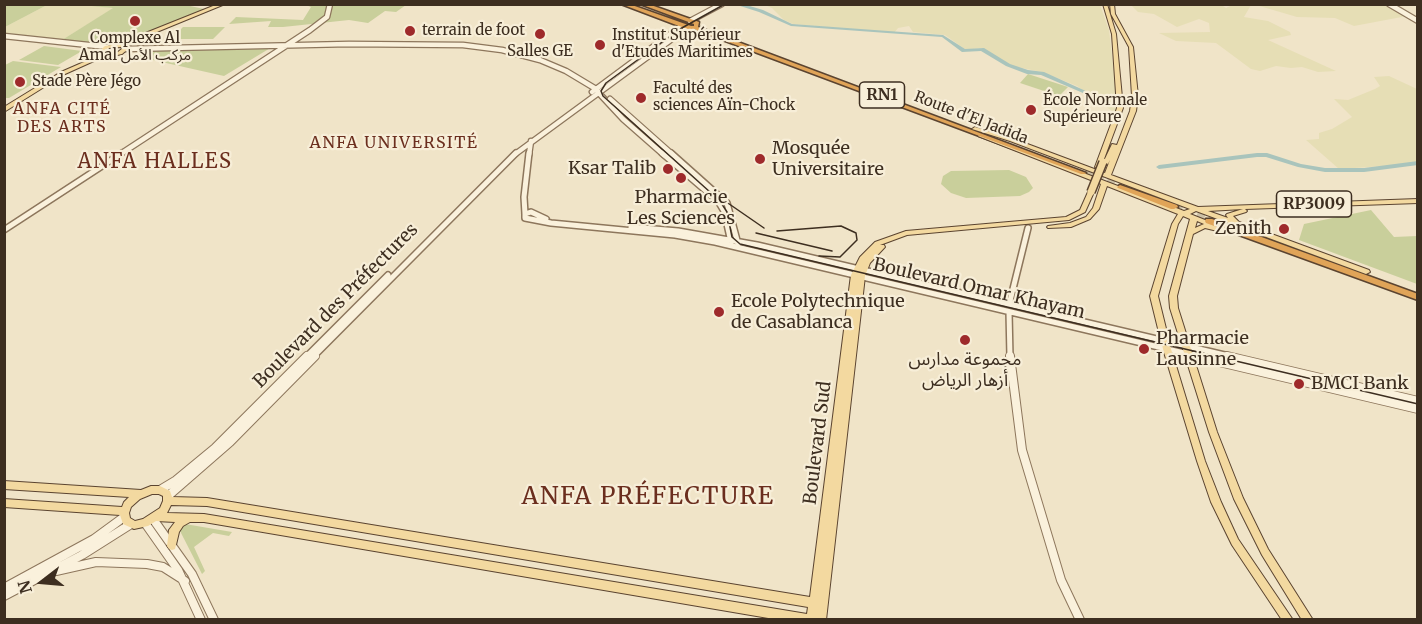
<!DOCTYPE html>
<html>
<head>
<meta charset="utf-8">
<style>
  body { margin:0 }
  #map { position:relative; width:1422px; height:624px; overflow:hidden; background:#f0e4c8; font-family:Merriweather,serif }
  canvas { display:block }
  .frame { position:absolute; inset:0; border:6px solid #3d2e20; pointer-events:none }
  .north { position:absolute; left:12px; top:552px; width:60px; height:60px; -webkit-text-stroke:4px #f7eed8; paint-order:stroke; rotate:254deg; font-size:16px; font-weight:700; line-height:24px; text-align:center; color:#3d2e20 }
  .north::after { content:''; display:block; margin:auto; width:21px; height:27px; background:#3d2e20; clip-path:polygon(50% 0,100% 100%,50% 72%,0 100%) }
</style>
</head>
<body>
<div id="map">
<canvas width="1422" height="624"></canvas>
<div class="frame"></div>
<div class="north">N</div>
</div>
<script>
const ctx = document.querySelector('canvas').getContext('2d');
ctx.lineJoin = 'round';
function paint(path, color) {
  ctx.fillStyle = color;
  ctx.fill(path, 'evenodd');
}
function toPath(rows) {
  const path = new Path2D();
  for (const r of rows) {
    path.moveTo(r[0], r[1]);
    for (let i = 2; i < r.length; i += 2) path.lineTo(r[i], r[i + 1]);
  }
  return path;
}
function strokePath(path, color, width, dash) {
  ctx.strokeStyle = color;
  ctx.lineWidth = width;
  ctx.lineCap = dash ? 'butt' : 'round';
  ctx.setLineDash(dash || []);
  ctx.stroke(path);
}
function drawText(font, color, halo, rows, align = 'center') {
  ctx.font = font + ' Merriweather,"Noto Sans Arabic",serif';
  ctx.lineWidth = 4.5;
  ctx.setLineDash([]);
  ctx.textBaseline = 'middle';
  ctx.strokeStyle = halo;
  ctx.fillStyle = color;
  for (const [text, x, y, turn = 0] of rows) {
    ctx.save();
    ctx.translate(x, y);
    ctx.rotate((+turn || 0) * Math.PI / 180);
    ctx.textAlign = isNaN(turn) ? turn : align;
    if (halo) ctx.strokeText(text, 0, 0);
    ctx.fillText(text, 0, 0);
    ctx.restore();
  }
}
paint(toPath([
  [81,4,114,8,62,40,5,33,5,27,47,5],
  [1220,4,1226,8,1232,5,1251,5,1244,17,1268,21,1290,32,1291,35,1268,40,1336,71,1318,72,1302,67,1291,68,1276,66,1260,71,1251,69,1216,43,1176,41,1159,33,1210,32,1209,23,1199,19,1177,27,1154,14,1138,12,1131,5],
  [765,5,1100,5,1109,30,1118,107,1115,113,1077,86,1042,72,1011,66,981,48,966,50,945,35,913,32,909,26,898,28,894,33,793,24,784,20,772,8],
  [1256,5,1387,5,1407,16,1354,26,1335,18,1297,17],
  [1389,76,1417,89,1417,164,1339,169,1306,140,1319,139,1319,133,1332,129,1352,117,1334,99,1348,100,1375,89,1380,86,1374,77]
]), '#e6deb5');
paint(toPath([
  [5,4,47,4,47,5,5,27],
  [181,4,204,9,125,41,100,45,62,40,113,8,81,5],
  [306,5,406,5,396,12,385,11,368,23,349,20,283,27,268,27,271,21,229,24,236,17,303,20,311,7],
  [183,27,225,27,213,39,171,39],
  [44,46,82,51,58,65,19,60],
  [272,47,224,76,135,56,142,50],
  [13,61,61,67,9,98,5,98,5,65],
  [1028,74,1068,87,1059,96,1020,83],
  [1009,170,1026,177,1033,188,1029,192,1020,196,966,198,951,193,941,184,943,176,951,171],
  [1371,210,1394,237,1417,236,1417,284,1299,240,1304,224],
  [185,524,232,532,229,536,213,533,194,547,205,571,202,574,180,531]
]), '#c9cf9b');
paint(toPath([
  [734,4,743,4,763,10,792,24,943,35,965,49,984,48,1010,64,1028,70,1044,72,1088,92,1083,93,1041,75,1027,74,1006,66,981,51,962,52,942,37,791,26,759,12,734,4],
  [1257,153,1267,153,1301,164,1325,168,1364,168,1418,161,1418,165,1364,172,1325,172,1298,167,1266,157,1257,157,1159,169,1156,167,1159,165,1257,153]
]), '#a9c4bc');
strokePath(toPath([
  [680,20,701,28]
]), '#ccc0a6', 6, [6, 3]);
strokePath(toPath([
  [1085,171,1121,185],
  [1175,205,1211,218]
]), '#ccc0a6', 8, [8, 4]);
const minorFar2 = toPath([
  [1389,4,1418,21],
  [690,21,722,4],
  [4,36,107,47],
  [125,49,349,44,463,45,502,50,540,60,566,71,596,89],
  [596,90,623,119,664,155],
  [592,92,681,26],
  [610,99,673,155],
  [119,155,310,30,327,17,330,4],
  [514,155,687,28],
  [529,155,531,141]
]);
const minorFar1 = toPath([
  [662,153,718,201,724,211,731,242],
  [671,153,727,203,738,244],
  [525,214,525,218,551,223,675,235,715,242,1201,357],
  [525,214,531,212,546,219],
  [525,214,524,197,529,153],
  [631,227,678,231,757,245,1233,357],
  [4,230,122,153],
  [1009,305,1028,228],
  [1009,312,1010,357],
  [306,357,388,275],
  [313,357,516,153]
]);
const minor = toPath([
  [1010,356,1022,450,1061,580,1080,620],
  [1194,356,1418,409],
  [1227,356,1418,401],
  [160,490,175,481,215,448,307,356],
  [168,496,230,442,315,356],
  [153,519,192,574,214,620],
  [145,523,178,570,201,620],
  [56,571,96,562,147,564,163,567,185,581],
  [4,588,94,539,124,517],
  [4,596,82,555,131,524]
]);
const major = toPath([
  [218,4,225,4,125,45,129,48,122,54,108,57,105,56,65,74,4,112,4,107,61,72,100,55,97,53,105,46,118,44,218,4],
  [121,47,123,48,118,52,108,53,104,52,108,48,121,47],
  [1103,4,1107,4,1116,34,1123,108,1101,167,1098,169,1095,167,1117,108,1112,34,1103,4],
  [1110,4,1114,4,1115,14,1133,47,1138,96,1136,111,1111,175,1198,207,1418,199,1418,203,1245,209,1247,211,1246,212,1233,216,1239,222,1369,270,1370,272,1366,274,1196,211,1190,214,1215,224,1216,225,1215,226,1232,230,1233,232,1230,234,1205,228,1193,234,1177,296,1178,308,1217,432,1243,498,1268,549,1313,620,1302,620,1262,555,1234,499,1209,432,1170,308,1169,296,1190,219,1183,216,1178,224,1158,296,1171,349,1205,461,1221,502,1238,539,1293,620,1282,620,1232,545,1211,502,1197,461,1163,349,1150,296,1172,224,1178,214,1107,186,1099,209,1090,219,1071,227,1048,228,1047,227,1048,226,1070,223,1086,217,1093,208,1101,184,978,136,979,135,983,135,1184,211,1190,209,1010,141,972,129,975,127,1014,139,1105,173,1110,160,1108,164,1106,165,1103,163,1112,144,1117,145,1130,111,1132,96,1129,47,1111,14,1110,4],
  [1243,209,1227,214,1226,215,1228,218,1208,211,1243,209],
  [1197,221,1204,224,1195,228,1197,221],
  [1091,190,1094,192,1085,212,1069,220,907,235,880,245,884,245,885,247,870,263,865,276,826,620,780,620,204,522,190,522,183,526,179,532,175,549,172,550,169,549,167,546,169,530,175,522,156,521,148,526,134,529,123,524,120,515,4,507,4,499,122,507,124,502,129,497,4,489,4,481,141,490,151,486,160,486,170,491,172,497,207,498,810,597,851,275,860,257,875,242,906,231,1066,217,1080,210,1088,192,1091,190],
  [152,494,159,494,163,496,163,501,160,508,143,519,135,521,130,518,129,513,131,507,140,499,152,494],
  [171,505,207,506,808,607,807,614,204,514,167,513,171,505]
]);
const highway = toPath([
  [621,4,629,4,691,26,694,26,694,24,640,4,648,4,699,22,698,27,1086,173,1085,174,1081,174,696,30,696,29,691,30,679,26,621,4],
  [1120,185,1177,205,1178,207,1174,209,1171,209,1118,188,1117,187,1120,185],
  [1206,219,1212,219,1418,294,1418,300,1206,223,1205,221,1206,219]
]);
strokePath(minorFar2, '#8d765c', 7);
strokePath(minorFar1, '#8d765c', 8);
strokePath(minor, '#8d765c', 10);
strokePath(major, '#5b4430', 2);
strokePath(highway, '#5b4430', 3);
strokePath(minorFar2, '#faf1dc', 4.5);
strokePath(minorFar1, '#faf1dc', 5);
strokePath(minor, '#faf1dc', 8);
paint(major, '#f3d9a0');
paint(highway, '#e0a458');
strokePath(toPath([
  [725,4,680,29,606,83,601,91,603,96,720,201,727,212,732,237,740,244,1418,404],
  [722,199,764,228],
  [777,231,841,226,856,233,857,240,840,257,819,256],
  [756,233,832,251]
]), '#3d2e20', 1.5);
const majorBridge = toPath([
  [1091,192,1103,162]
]);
strokePath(majorBridge, '#5b4430', 10, []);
strokePath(majorBridge, '#f3d9a0', 7);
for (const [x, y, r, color] of [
  [135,21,6,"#9e2a2b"],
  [410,31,6,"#9e2a2b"],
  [540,34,6,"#9e2a2b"],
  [600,45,6,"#9e2a2b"],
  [20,82,6,"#9e2a2b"],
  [641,98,6,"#9e2a2b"],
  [1031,110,6,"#9e2a2b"],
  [760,159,6,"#9e2a2b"],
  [668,169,6,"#9e2a2b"],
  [681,178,6,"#9e2a2b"],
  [1284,229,6,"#9e2a2b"],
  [719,312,6,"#9e2a2b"],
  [965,340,6,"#9e2a2b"],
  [1144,349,6,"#9e2a2b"],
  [1299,384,6,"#9e2a2b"]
]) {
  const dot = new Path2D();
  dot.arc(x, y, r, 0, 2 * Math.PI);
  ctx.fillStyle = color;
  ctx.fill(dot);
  strokePath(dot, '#f7eed8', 2);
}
drawText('15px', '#3d2e20', '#f7eed8', [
  ["terrain de foot",422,31],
  ["Institut Supérieur",612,36],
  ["d'Etudes Maritimes",612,53],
  ["Complexe Al",135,39,"center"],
  ["Amal مركب الأمل",135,56,"center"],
  ["Salles GE",540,52,"center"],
  ["Stade Père Jégo",32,82],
  ["Faculté des",653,89],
  ["sciences Aïn-Chock",653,106],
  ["École Normale",1043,101],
  ["Supérieure",1043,118]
], 'left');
drawText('15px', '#3d2e20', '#f7eed8', [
  ["Route d'El Jadida",971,118,21]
]);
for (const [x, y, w] of [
  [882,95,45],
  [1314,204,75]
]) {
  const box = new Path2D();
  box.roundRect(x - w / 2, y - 13, w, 26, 4.5);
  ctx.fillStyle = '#f7eed8';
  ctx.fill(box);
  strokePath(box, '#3d2e20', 1.5);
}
drawText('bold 16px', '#3d2e20', null, [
  ["RN1",882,95],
  ["RP3009",1314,204]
]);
ctx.letterSpacing = '1.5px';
drawText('16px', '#6b2e1e', '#f7eed8', [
  ["ANFA CITÉ",62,109],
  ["DES ARTS",62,127],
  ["ANFA UNIVERSITÉ",394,143]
]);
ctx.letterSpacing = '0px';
drawText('18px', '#3d2e20', '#f7eed8', [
  ["Mosquée",772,149],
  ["Universitaire",772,170],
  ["Ksar Talib",656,169,"right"],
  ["Pharmacie",681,198,"center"],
  ["Les Sciences",681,219,"center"],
  ["Zenith",1272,229,"right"],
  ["Ecole Polytechnique",731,302],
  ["de Casablanca",731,323],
  ["Pharmacie",1156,339],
  ["Lausinne",1156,360],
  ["مجموعة مدارس",965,360,"center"],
  ["أزهار الرياض",965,381,"center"],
  ["BMCI Bank",1311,384]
], 'left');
drawText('18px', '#3d2e20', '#f7eed8', [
  ["Boulevard Omar Khayam",979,289,13],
  ["Boulevard des Préfectures",336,306,-45],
  ["Boulevard Sud",818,443,-83]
]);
ctx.letterSpacing = '1.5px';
drawText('20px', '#6b2e1e', '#f7eed8', [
  ["ANFA HALLES",155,162]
]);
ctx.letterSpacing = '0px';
ctx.letterSpacing = '1.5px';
drawText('24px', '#6b2e1e', '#f7eed8', [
  ["ANFA PRÉFECTURE",648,497]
]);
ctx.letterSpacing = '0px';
</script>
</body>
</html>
